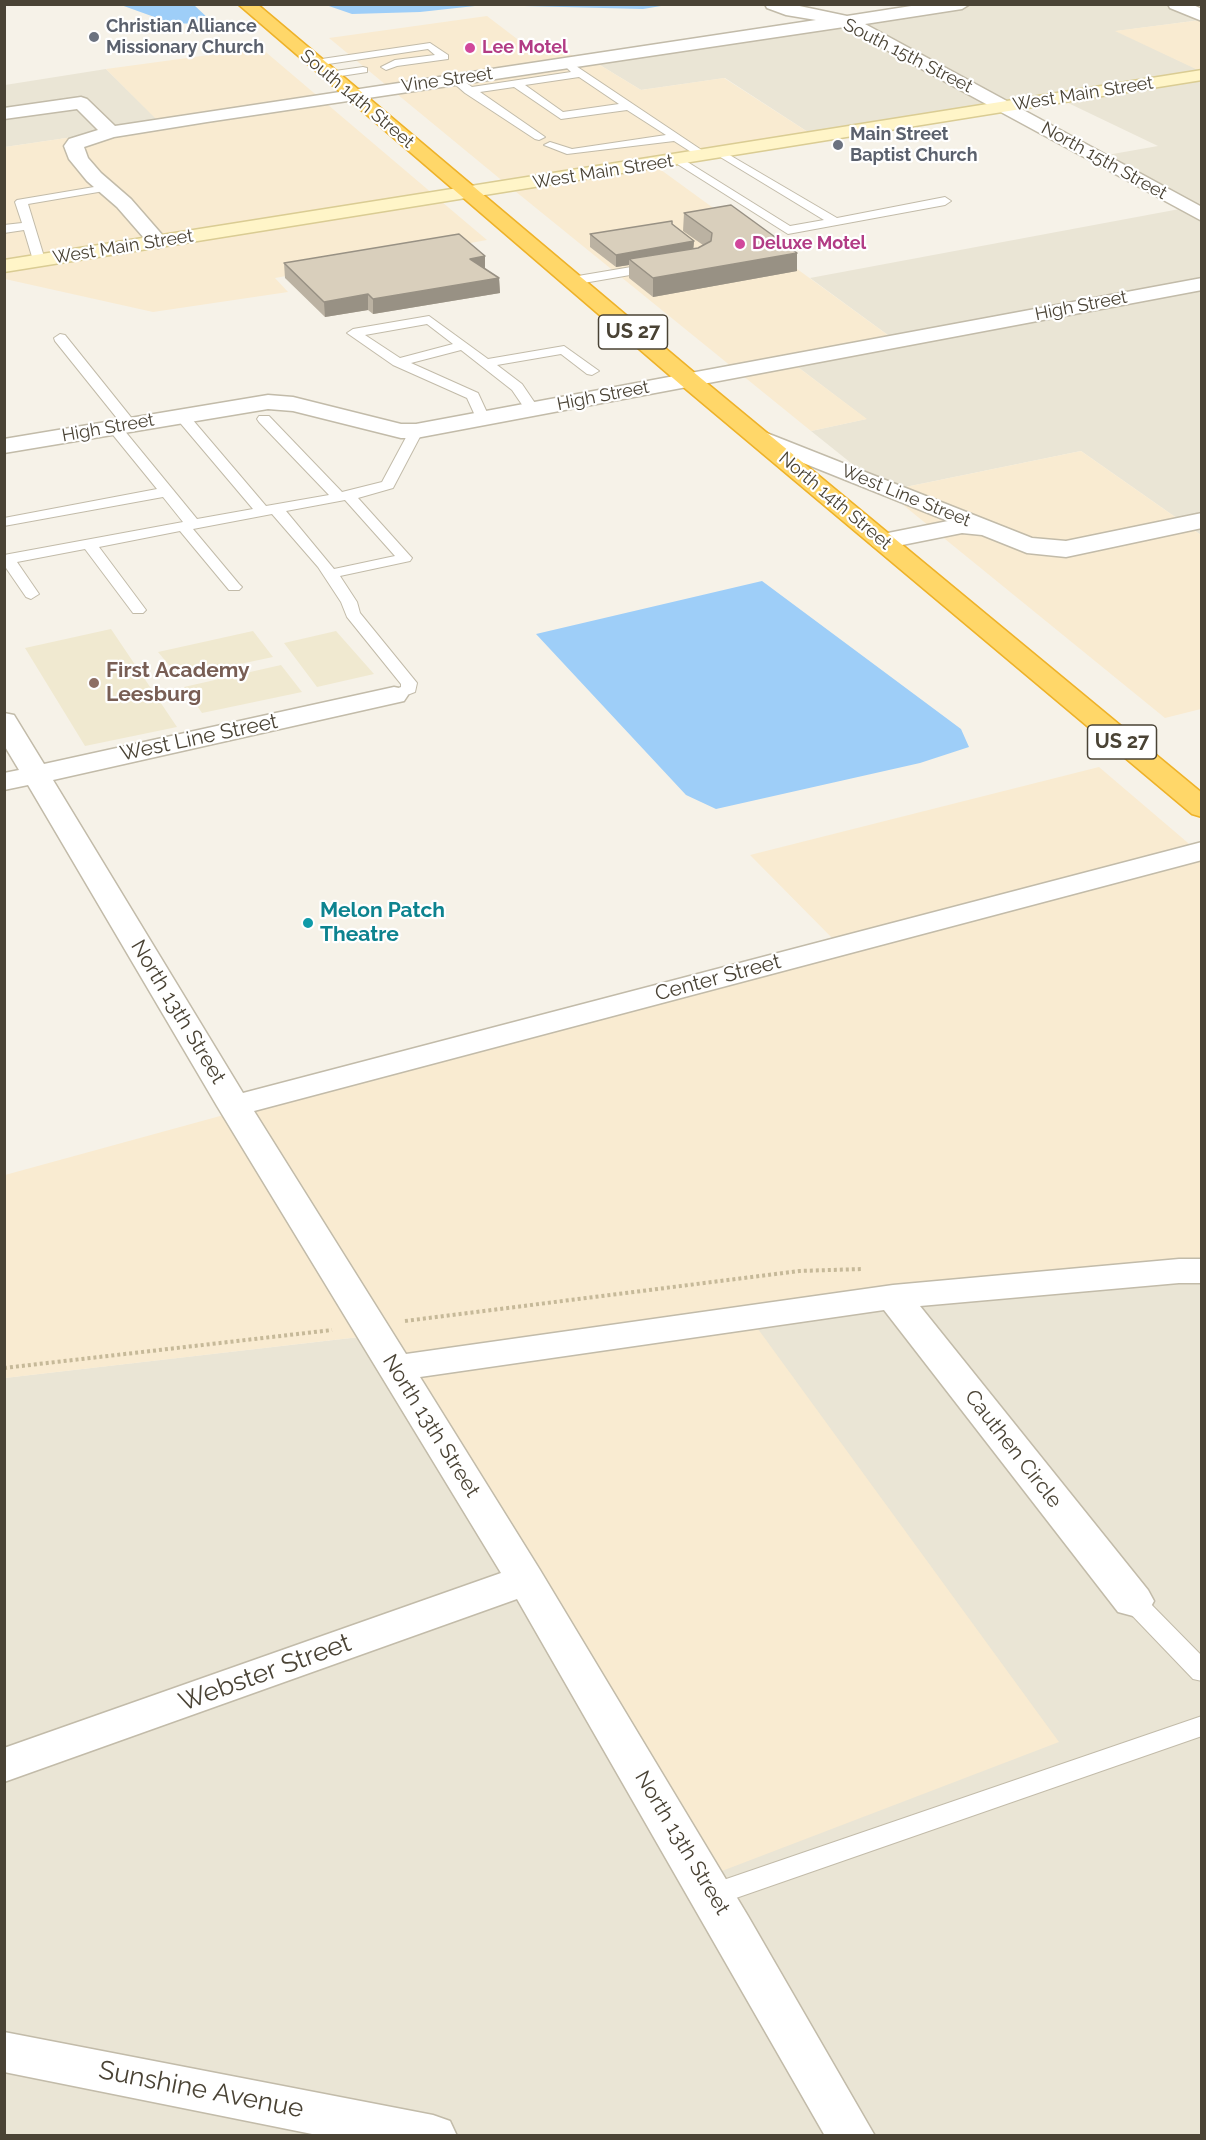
<!DOCTYPE html>
<html>
<head>
<meta charset="utf-8">
<style>
  body { margin:0 }
  #map { position:relative; width:1206px; height:2140px; overflow:hidden; background:#f6f2e8; font-family:Raleway,sans-serif }
  canvas { display:block }
  .frame { position:absolute; inset:0; border:6px solid #4a4335; pointer-events:none }
</style>
</head>
<body>
<div id="map">
<canvas width="1206" height="2140"></canvas>
<div class="frame"></div>
</div>
<script>
const ctx = document.querySelector('canvas').getContext('2d');
ctx.lineJoin = 'round';
function paint(path, color) {
  ctx.fillStyle = color;
  ctx.fill(path, 'evenodd');
}
function toPath(rows) {
  const path = new Path2D();
  for (const r of rows) {
    path.moveTo(r[0], r[1]);
    for (let i = 2; i < r.length; i += 2) path.lineTo(r[i], r[i + 1]);
  }
  return path;
}
function strokePath(path, color, width, dash) {
  ctx.strokeStyle = color;
  ctx.lineWidth = width;
  ctx.lineCap = dash ? 'butt' : 'round';
  ctx.setLineDash(dash || []);
  ctx.stroke(path);
}
function drawText(font, color, halo, rows, align = 'center') {
  ctx.font = font + ' Raleway,sans-serif';
  ctx.lineWidth = 4.5;
  ctx.setLineDash([]);
  ctx.textBaseline = 'middle';
  ctx.strokeStyle = halo;
  ctx.fillStyle = color;
  for (const [text, x, y, turn = 0] of rows) {
    ctx.save();
    ctx.translate(x, y);
    ctx.rotate((+turn || 0) * Math.PI / 180);
    ctx.textAlign = isNaN(turn) ? turn : align;
    if (halo) ctx.strokeText(text, 0, 0);
    ctx.fillText(text, 0, 0);
    ctx.restore();
  }
}
paint(toPath([
  [958,5,1201,5,1201,20,1117,31,1201,71,811,134,725,78,641,90,590,59],
  [106,69,162,124,5,147,5,85],
  [1201,79,1201,535,1081,451,886,491,811,431,866,419,790,361,896,341,810,278,1185,208,1090,158,1158,146,1064,101],
  [1201,1266,1201,2135,5,2135,4,1378,368,1336,742,1307]
]), '#eae5d5');
paint(toPath([
  [487,16,525,45,590,59,641,90,724,78,811,134,505,183,329,38],
  [1201,20,1200,71,1115,31],
  [261,48,433,194,5,261,5,147,161,124,106,69],
  [657,167,896,341,791,362,867,419,811,431,515,191],
  [442,202,487,240,275,278,288,292,153,312,5,279,5,271],
  [1081,451,1201,535,1201,709,1165,718,886,491],
  [1099,767,1201,854,1201,1266,742,1307,1059,1742,701,1879,368,1336,5,1378,5,1175,840,946,750,855]
]), '#f9ebd1');
paint(toPath([
  [111,629,177,727,85,746,25,648],
  [253,631,273,657,179,677,158,652],
  [336,631,374,674,317,687,284,643],
  [281,665,302,692,202,713,184,687]
]), '#f0e9d0');
paint(toPath([
  [121,5,194,5,210,20,198,24,171,23],
  [326,5,667,5,643,9,484,5,420,12,352,14],
  [762,581,961,729,969,747,920,763,716,809,686,795,536,634]
]), '#9ecef8');
const lane = toPath([
  [430,43,448,55,448,59,397,66,386,70,381,67,395,60,435,55,428,49,315,66,310,63,315,60,430,43],
  [572,65,576,66,709,155,703,158,699,157,674,141,567,154,544,145,550,142,572,149,666,135,627,110,561,119,514,87,480,92,545,137,539,140,535,139,465,93,449,79,450,77,458,77,472,87,571,72,567,68,572,65],
  [579,77,619,104,563,112,525,85,579,77],
  [363,67,367,68,367,72,328,78,323,75,328,72,363,67],
  [721,150,837,218,945,197,951,201,945,205,788,234,671,160,677,157,681,158,790,226,824,220,717,155,715,153,721,150],
  [106,185,110,186,110,190,28,204,45,260,43,263,35,263,33,260,24,230,4,233,4,225,22,223,15,202,17,200,106,185],
  [655,263,659,264,661,267,659,270,572,285,566,281,572,277,655,263],
  [429,316,488,359,564,346,599,371,592,375,587,374,561,354,497,365,522,384,539,409,532,413,527,412,512,390,461,350,411,363,478,393,490,419,483,423,478,422,467,398,393,365,347,333,353,329,429,316],
  [427,324,453,344,400,358,365,335,427,324],
  [60,334,65,335,134,421,136,424,134,427,124,427,55,341,54,338,60,334],
  [181,411,186,412,266,506,329,495,259,422,257,419,259,416,269,416,342,492,382,482,411,428,421,428,423,431,393,488,358,498,412,558,410,561,340,576,357,602,360,613,417,683,415,692,394,700,388,698,386,695,388,692,401,687,401,684,347,617,341,602,318,567,272,514,193,529,239,584,242,587,239,590,229,590,180,531,99,547,146,610,143,613,133,613,85,549,17,562,39,594,31,599,26,597,4,565,4,555,183,522,163,497,4,526,4,518,157,489,109,430,107,427,109,424,119,424,197,519,253,509,176,418,174,415,181,411],
  [345,500,395,556,334,569,286,511,345,500],
  [1133,1592,1142,1595,1202,1656,1202,1681,1193,1679,1124,1607,1121,1601,1124,1595,1133,1592],
  [1202,1716,1202,1736,713,1906,703,1903,700,1895,703,1887,1202,1716]
]);
const street = toPath([
  [765,4,790,4,847,16,924,4,970,4,962,9,865,24,1202,207,1202,221,844,27,207,122,114,137,84,147,88,158,101,173,131,199,165,238,168,242,165,246,158,248,151,246,117,207,87,181,69,159,64,146,69,139,98,130,77,109,4,119,4,108,81,97,87,99,115,126,816,20,786,15,767,8,765,4],
  [1168,4,1191,4,1202,9,1202,21,1170,8,1168,4],
  [1202,278,1202,290,416,438,401,438,293,411,268,409,4,453,4,439,268,395,293,397,401,424,416,424,1202,278],
  [759,430,1032,538,1066,541,1202,513,1202,528,1066,557,1027,553,982,535,962,533,882,549,873,546,869,541,873,536,948,521,751,442,747,437,751,432,759,430],
  [394,687,404,689,408,695,404,701,53,780,243,1093,1202,842,1202,860,254,1111,406,1354,893,1285,1179,1259,1202,1259,1202,1283,1179,1283,920,1306,1148,1590,1154,1601,1148,1612,1133,1616,1118,1612,884,1310,420,1377,540,1570,748,1916,875,2136,825,2136,517,1599,4,1782,4,1748,501,1573,217,1106,28,785,4,790,4,773,19,770,4,745,4,713,14,715,44,764,394,687],
  [4,2032,433,2115,450,2121,457,2136,322,2136,4,2072,4,2032]
]);
const secondary = toPath([
  [1202,70,1202,80,4,272,4,260,1202,70]
]);
const highway = toPath([
  [238,4,257,4,697,375,1202,793,1202,817,1192,814,681,385,238,4]
]);
strokePath(lane, '#c2bba9', 2);
strokePath(street, '#c2bba9', 3);
strokePath(secondary, '#dacc93', 3);
strokePath(highway, '#eeb229', 3);
strokePath(toPath([
  [405,1321,799,1271,862,1269],
  [4,1368,332,1330]
]), '#c6b999', 4, [3, 3]);
paint(lane, '#fff');
paint(street, '#fff');
paint(secondary, '#fff5c8');
paint(highway, '#ffd769');
paint(toPath([
  [684,213,797,253,797,271,653,297,629,278,629,265,616,267,590,247,590,234,672,224,694,241,693,248,698,248,703,245,683,231],
  [284,263,485,269,499,278,500,293,373,314,368,310,325,317,285,278]
]), '#bbb2a2');
paint(toPath([
  [694,241,693,254,629,259,629,265,616,267,616,255],
  [797,253,797,271,653,297,653,278],
  [485,256,485,271,470,259],
  [499,278,500,293,373,314,373,299],
  [368,294,368,310,325,317,324,302]
]), '#989184');
const building = toPath([
  [731,205,797,253,653,278,629,259,698,248,711,241,712,233,684,213,731,205],
  [672,221,672,224,694,241,616,255,590,234,672,221],
  [459,234,485,256,470,259,499,278,373,299,368,294,324,302,284,263,459,234]
]);
paint(building, '#d9cfbc');
strokePath(building, '#989184', 1.5);
for (const [x, y, r, color] of [
  [94,37,6,"#6b7280"],
  [470,48,6,"#d1479c"],
  [838,145,6,"#6b7280"],
  [740,244,6,"#d1479c"],
  [94,683,6,"#8d6e63"],
  [308,923,6,"#0f9aa8"]
]) {
  const dot = new Path2D();
  dot.arc(x, y, r, 0, 2 * Math.PI);
  ctx.fillStyle = color;
  ctx.fill(dot);
  strokePath(dot, '#fff', 2);
}
drawText('bold 18px', '#5b616d', '#fff', [
  ["Christian Alliance",106,27],
  ["Missionary Church",106,48],
  ["Main Street",850,135],
  ["Baptist Church",850,156]
], 'left');
drawText('bold 18px', '#b23c85', '#fff', [
  ["Lee Motel",482,48],
  ["Deluxe Motel",752,244]
], 'left');
drawText('18px', '#4a4335', '#fff', [
  ["South 15th Street",908,56,27],
  ["Vine Street",447,80,-8],
  ["West Main Street",1083,94,-9],
  ["South 14th Street",357,99,40],
  ["North 15th Street",1104,161,29],
  ["West Main Street",603,172,-9],
  ["West Main Street",123,247,-9],
  ["High Street",1081,306,-11],
  ["High Street",603,396,-11],
  ["High Street",108,428,-10],
  ["West Line Street",906,496,22],
  ["North 14th Street",835,501,40]
]);
for (const [x, y, w] of [
  [633,332,69],
  [1122,742,69]
]) {
  const box = new Path2D();
  box.roundRect(x - w / 2, y - 17, w, 34, 4.5);
  ctx.fillStyle = '#fff';
  ctx.fill(box);
  strokePath(box, '#4a4335', 1.5);
}
drawText('bold 20px', '#4a4335', null, [
  ["US 27",633,332],
  ["US 27",1122,742]
]);
drawText('bold 21px', '#785e54', '#fff', [
  ["First Academy",106,671],
  ["Leesburg",106,695]
], 'left');
drawText('21px', '#4a4335', '#fff', [
  ["West Line Street",199,738,-12],
  ["Center Street",718,978,-15],
  ["North 13th Street",178,1012,59],
  ["North 13th Street",431,1426,58],
  ["Cauthen Circle",1013,1449,52],
  ["North 13th Street",682,1843,59]
]);
drawText('bold 21px', '#0d838f', '#fff', [
  ["Melon Patch",320,911],
  ["Theatre",320,935]
], 'left');
drawText('26px', '#4a4335', '#fff', [
  ["Webster Street",265,1673,-20],
  ["Sunshine Avenue",201,2090,11]
]);
</script>
</body>
</html>
